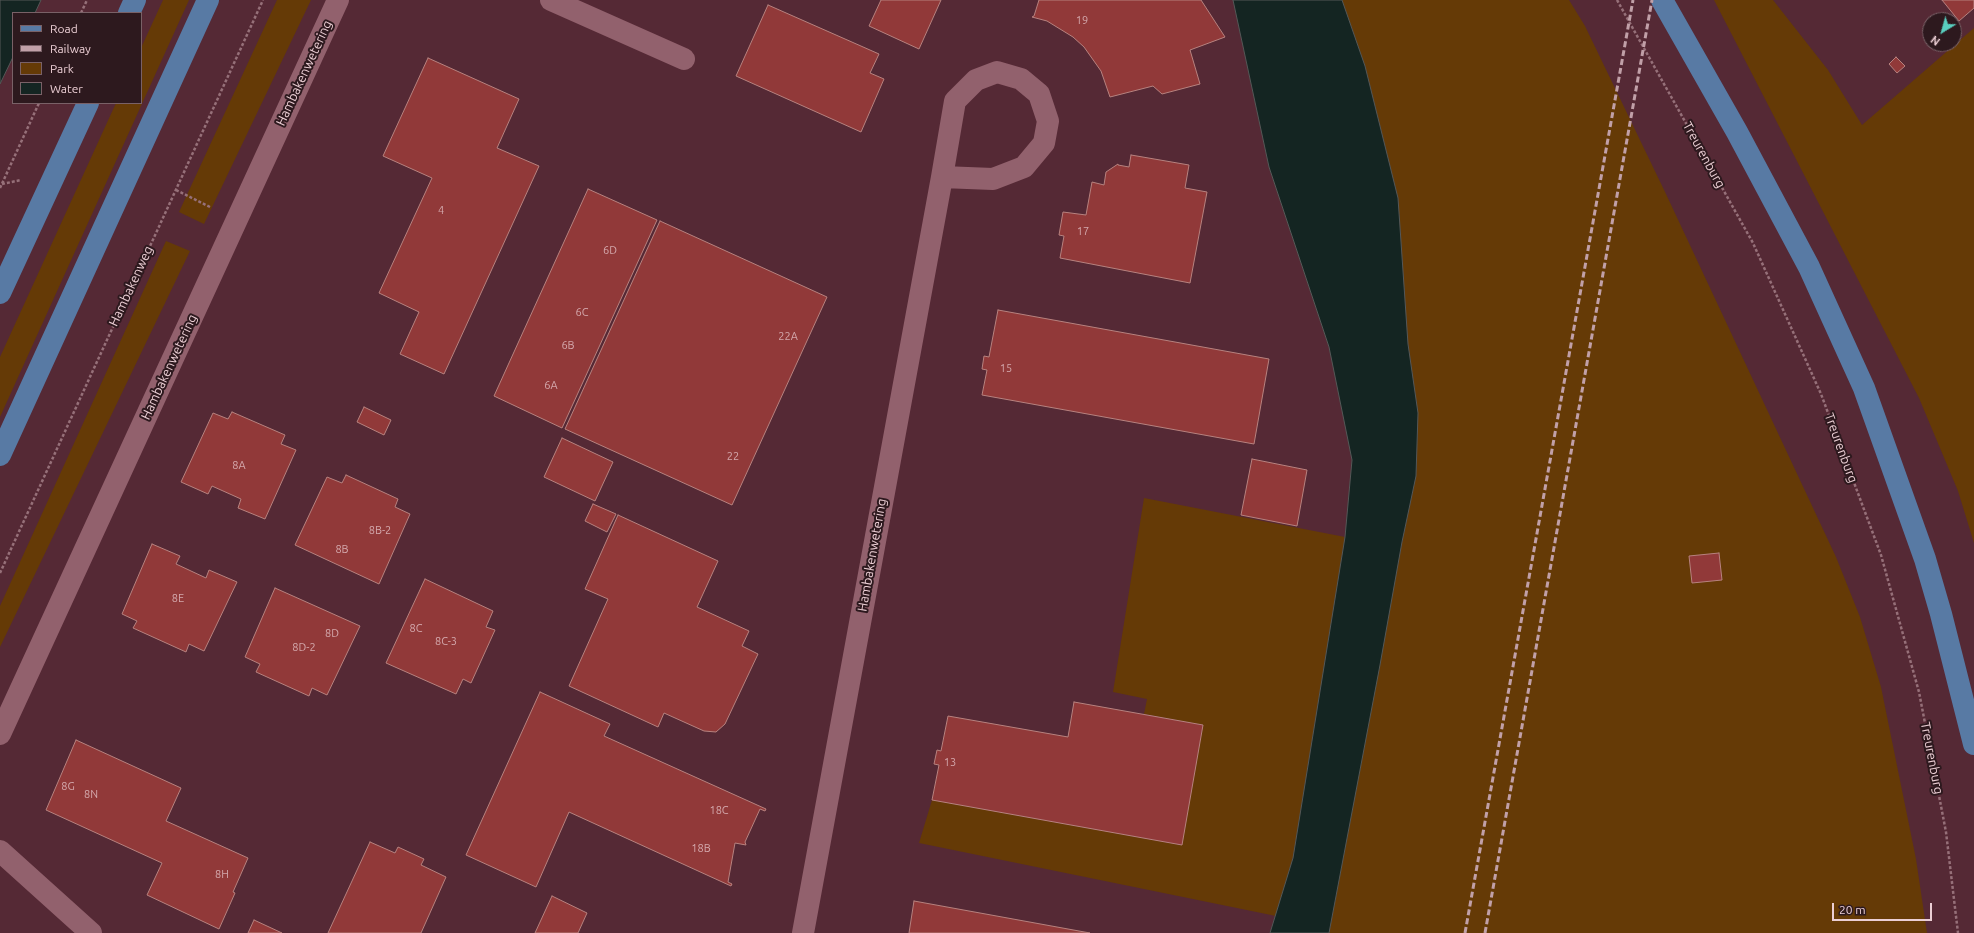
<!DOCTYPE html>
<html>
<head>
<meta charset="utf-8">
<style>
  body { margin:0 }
  #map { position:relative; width:1974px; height:933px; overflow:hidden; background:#552935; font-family:Ubuntu,sans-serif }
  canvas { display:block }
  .legend { position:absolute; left:12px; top:12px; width:130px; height:92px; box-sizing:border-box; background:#2d191e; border:1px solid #796167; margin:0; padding:5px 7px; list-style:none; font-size:12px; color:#ebced4 }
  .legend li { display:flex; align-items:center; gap:8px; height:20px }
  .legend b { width:20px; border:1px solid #796167 }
  .north { position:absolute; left:1922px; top:12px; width:40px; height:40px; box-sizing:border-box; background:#2d191e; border:1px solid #796167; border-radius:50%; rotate:217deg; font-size:11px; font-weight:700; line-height:16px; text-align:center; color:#ebced4 }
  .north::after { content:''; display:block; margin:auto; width:14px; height:18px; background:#59cebe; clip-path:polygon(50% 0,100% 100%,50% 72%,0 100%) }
  .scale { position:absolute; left:1832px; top:903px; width:100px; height:18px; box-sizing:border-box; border:2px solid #ebced4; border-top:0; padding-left:5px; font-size:12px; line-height:14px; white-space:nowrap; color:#ebced4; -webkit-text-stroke:3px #2d191e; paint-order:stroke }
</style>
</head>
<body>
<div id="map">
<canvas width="1974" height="933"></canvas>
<ul class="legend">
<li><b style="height:5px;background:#587aa4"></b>Road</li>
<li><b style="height:5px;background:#c1a0a8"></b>Railway</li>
<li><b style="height:11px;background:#653a06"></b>Park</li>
<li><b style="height:11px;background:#142522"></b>Water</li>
</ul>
<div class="north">N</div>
<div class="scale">20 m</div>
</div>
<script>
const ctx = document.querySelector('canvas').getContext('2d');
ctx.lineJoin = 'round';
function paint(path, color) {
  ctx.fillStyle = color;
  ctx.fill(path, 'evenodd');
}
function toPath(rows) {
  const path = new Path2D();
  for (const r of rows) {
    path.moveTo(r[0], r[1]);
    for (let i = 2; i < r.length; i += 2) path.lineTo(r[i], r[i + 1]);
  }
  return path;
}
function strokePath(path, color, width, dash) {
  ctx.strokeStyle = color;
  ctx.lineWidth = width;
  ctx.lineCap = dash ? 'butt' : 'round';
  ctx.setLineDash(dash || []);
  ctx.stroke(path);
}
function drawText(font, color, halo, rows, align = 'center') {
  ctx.font = font + ' Ubuntu,sans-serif';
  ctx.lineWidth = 4;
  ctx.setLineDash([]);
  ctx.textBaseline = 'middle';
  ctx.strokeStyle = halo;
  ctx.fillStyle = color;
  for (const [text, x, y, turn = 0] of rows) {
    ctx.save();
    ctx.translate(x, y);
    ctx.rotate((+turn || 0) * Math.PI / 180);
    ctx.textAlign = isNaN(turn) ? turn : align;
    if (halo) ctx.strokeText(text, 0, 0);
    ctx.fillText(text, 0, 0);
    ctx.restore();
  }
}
paint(toPath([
  [163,0,189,0,0,417,0,357,116,103,141,103,141,48],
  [277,0,311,0,204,224,179,212],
  [1342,0,1569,0,1585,26,1666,194,1836,557,1860,617,1881,687,1916,859,1927,933,1329,933,1402,542,1416,476,1418,413,1408,344,1398,198,1365,66],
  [1714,0,1773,0,1828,70,1862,125,1974,28,1974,543,1958,491,1919,398],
  [166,241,190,251,0,647,0,606],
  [1144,498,1345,537,1293,858,1276,916,919,843,932,800,1181,845,1203,725,1144,714,1147,699,1113,692]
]), '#653a06');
const water = toPath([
  [0,0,41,0,35,13,13,13,13,57,0,84,0,0],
  [1233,0,1342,0,1365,66,1398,198,1408,344,1418,413,1416,476,1402,542,1380,665,1329,933,1270,933,1293,858,1345,537,1352,460,1329,347,1269,167,1233,0]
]);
paint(water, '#142522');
strokePath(water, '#545857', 1);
const building = toPath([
  [881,0,941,0,919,49,869,26,881,0],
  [1039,0,1201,0,1225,37,1190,50,1200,84,1162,94,1153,86,1110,97,1101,71,1084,47,1073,37,1047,21,1032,17,1034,16,1039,0],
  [1942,0,1974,0,1974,8,1959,21,1942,0],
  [768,5,879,54,870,73,884,79,861,132,736,76,768,5],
  [1896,57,1905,66,1897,73,1889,64,1896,57],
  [428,58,519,99,497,148,539,166,444,374,400,354,419,312,379,293,432,178,383,156,428,58],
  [1131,155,1189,165,1185,188,1207,192,1190,283,1060,258,1064,236,1059,235,1063,212,1086,215,1092,182,1104,185,1106,172,1118,164,1118,165,1129,167,1131,155],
  [588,189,657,220,562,428,494,396,588,189],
  [660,221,827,297,732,505,565,429,660,221],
  [998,310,1269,359,1254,444,982,395,987,370,982,369,984,356,989,357,998,310],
  [364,407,391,420,384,435,357,422,364,407],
  [232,412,285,435,281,444,296,450,265,519,238,508,241,499,212,486,208,494,181,482,213,413,228,419,232,412],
  [562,438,613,462,595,501,544,477,562,438],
  [1252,459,1307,470,1297,526,1241,515,1252,459],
  [346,475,398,499,395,507,410,514,379,584,295,545,327,477,342,483,346,475],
  [593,504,616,514,607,532,585,521,593,504],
  [618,515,718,561,697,607,749,631,742,646,758,654,725,724,716,732,704,731,664,713,658,727,569,686,608,599,585,589,618,515],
  [152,544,180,556,176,564,206,578,209,570,237,582,204,651,189,644,186,652,133,628,137,621,122,614,152,544],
  [1719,553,1722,580,1692,583,1689,556,1719,553],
  [425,579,493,611,486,627,495,630,471,683,463,679,456,694,386,663,425,579],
  [275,588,360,626,327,695,312,688,309,696,256,672,260,664,245,657,275,588],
  [540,692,610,724,604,736,766,809,765,811,760,809,745,842,746,845,735,843,728,882,732,884,731,886,569,812,536,887,466,855,540,692],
  [1074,702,1203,725,1182,845,932,800,939,765,934,764,937,750,941,751,948,716,1068,737,1074,702],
  [76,740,181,788,166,821,248,858,233,892,235,893,219,929,147,895,162,863,46,810,76,740],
  [370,842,395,853,398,847,424,859,421,865,446,877,421,933,328,933,370,842],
  [552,896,587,913,578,933,535,933,552,896],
  [914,901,1090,933,909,933,914,901],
  [254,920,282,933,248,933,254,920]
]);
paint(building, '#913939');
strokePath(building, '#b7827f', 1);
strokePath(toPath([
  [1617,0,1753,243,1821,394,1881,555,1919,692,1946,832,1958,933],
  [81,13,87,0],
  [2,184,21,180],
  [0,188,39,103],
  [176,190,210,207],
  [0,573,263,0]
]), '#967079', 2.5, [3, 2]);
strokePath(toPath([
  [551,0,684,59],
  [0,734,338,0],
  [0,851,91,933],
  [803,933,942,177,955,101,976,80,997,72,1021,79,1039,94,1048,121,1044,143,1024,167,993,179,942,177]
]), '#92616d', 22);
strokePath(toPath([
  [1662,0,1737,132,1809,267,1864,388,1925,559,1941,614,1974,744],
  [129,13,135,0],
  [0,293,88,103],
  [0,455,208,0]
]), '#587aa4', 22);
strokePath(toPath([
  [1465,933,1633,0],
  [1485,933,1652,0]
]), '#c1a0a8', 3, [6, 3]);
drawText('11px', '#d4a9ad', null, [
  ["19",1082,20],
  ["4",441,210],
  ["17",1083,231],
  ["6D",610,250],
  ["6C",582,312],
  ["22A",788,336],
  ["6B",568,345],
  ["15",1006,368],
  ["6A",551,385],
  ["22",733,456],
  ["8A",239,465],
  ["8B-2",380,530],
  ["8B",342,549],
  ["8E",178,598],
  ["8C",416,628],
  ["8D",332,633],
  ["8C-3",446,641],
  ["8D-2",304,647],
  ["13",950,762],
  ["8G",68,786],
  ["8N",91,794],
  ["18C",719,810],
  ["18B",701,848],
  ["8H",222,874]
]);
drawText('13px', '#ebced4', '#2d191e', [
  ["Hambakenwetering",304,73,-65],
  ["Treurenburg",1704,155,61],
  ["Hambakenweg",131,286,-65],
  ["Hambakenwetering",169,367,-65],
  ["Treurenburg",1841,448,70],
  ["Hambakenwetering",872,555,-80],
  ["Treurenburg",1932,758,79]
]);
</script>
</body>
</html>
